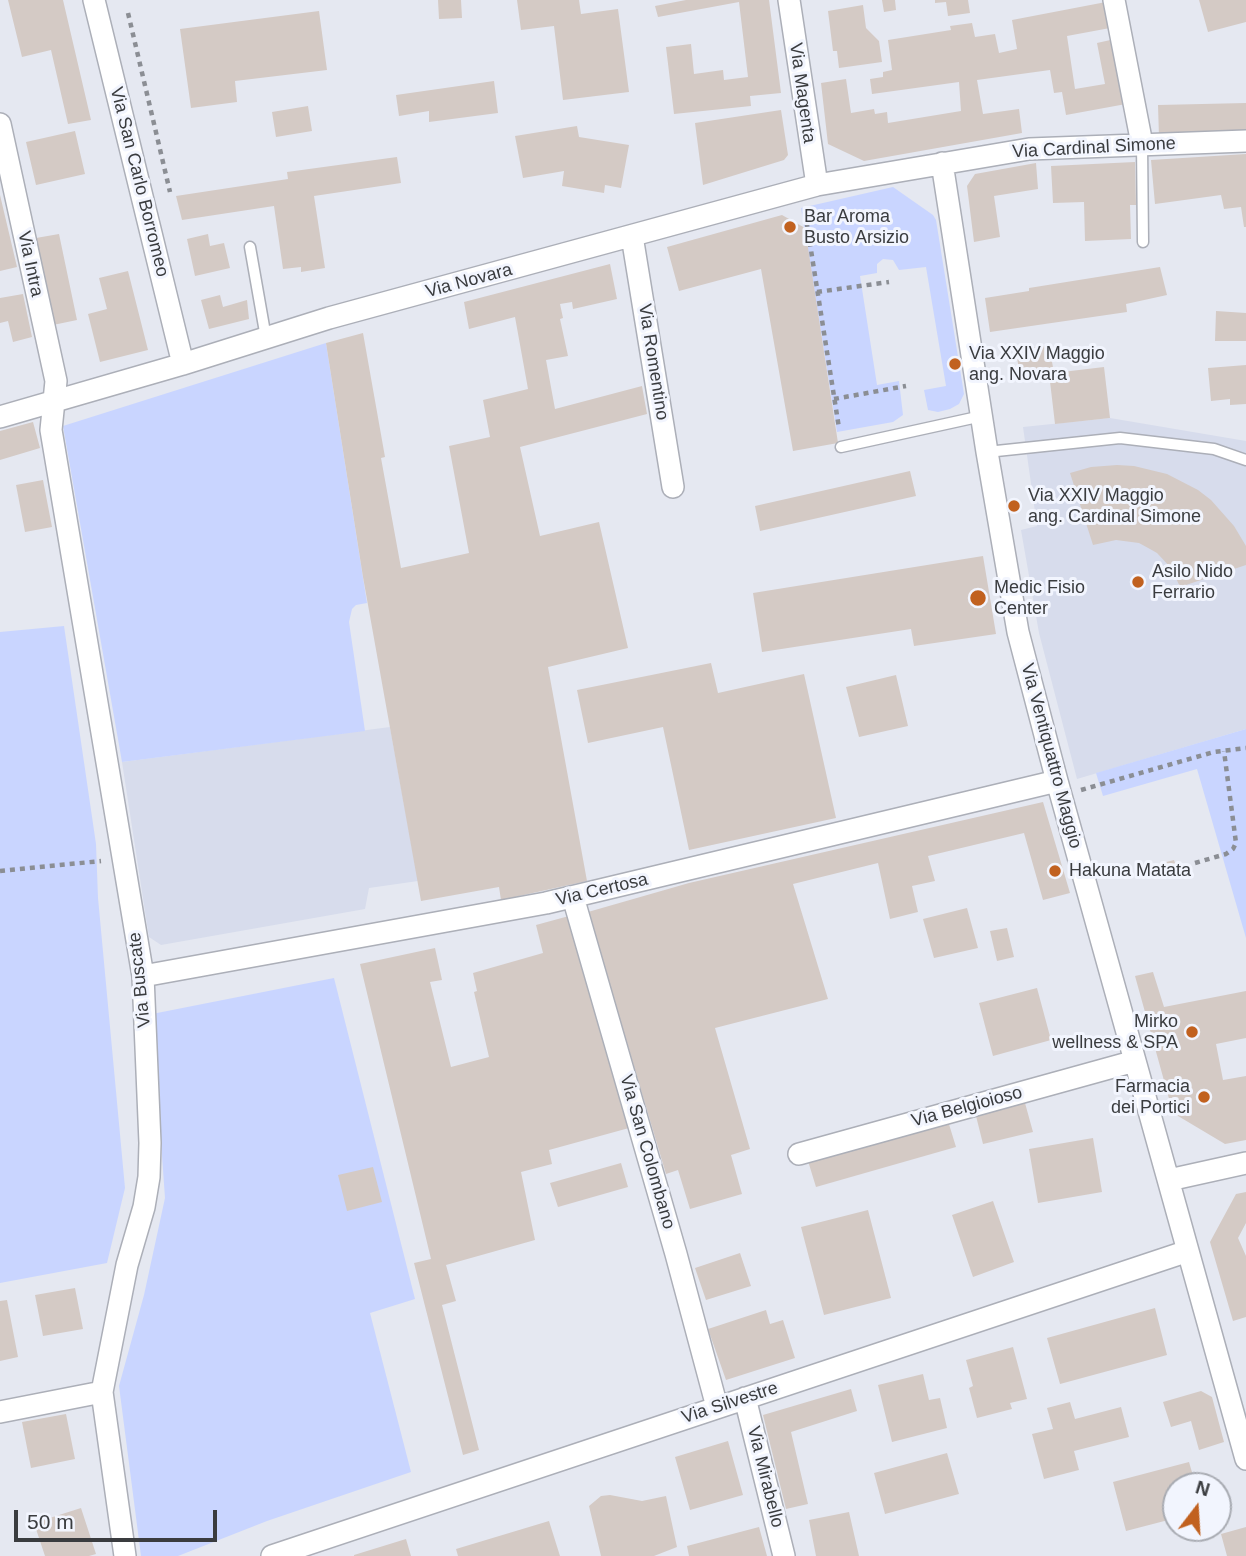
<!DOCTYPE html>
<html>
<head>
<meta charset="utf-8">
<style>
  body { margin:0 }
  #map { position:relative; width:1246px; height:1556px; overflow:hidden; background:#e5e8f1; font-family:Arial,sans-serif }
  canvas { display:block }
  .north { position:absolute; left:1162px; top:1472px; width:70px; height:70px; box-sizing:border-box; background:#f2f5fe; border:2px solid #a8abb2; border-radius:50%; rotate:17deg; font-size:19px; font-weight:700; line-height:28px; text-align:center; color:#3a3c3f }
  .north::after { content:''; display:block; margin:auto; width:24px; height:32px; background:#c1611f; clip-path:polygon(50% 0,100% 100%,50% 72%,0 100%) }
  .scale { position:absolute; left:14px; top:1510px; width:203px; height:32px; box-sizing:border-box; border:4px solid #3a3c3f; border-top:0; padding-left:9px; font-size:21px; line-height:24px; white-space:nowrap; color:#3a3c3f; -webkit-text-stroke:5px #f2f5fe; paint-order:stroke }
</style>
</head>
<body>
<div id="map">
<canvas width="1246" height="1556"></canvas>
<div class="north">N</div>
<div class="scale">50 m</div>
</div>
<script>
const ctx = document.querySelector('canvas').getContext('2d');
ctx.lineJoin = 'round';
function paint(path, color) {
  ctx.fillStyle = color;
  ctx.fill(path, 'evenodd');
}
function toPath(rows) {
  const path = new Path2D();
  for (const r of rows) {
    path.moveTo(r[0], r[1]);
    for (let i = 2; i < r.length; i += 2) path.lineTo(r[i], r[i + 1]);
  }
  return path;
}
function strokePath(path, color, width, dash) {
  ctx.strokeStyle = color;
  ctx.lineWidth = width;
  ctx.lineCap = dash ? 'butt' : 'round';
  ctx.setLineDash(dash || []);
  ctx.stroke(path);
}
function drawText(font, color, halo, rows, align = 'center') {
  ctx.font = font + ' Arial,sans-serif';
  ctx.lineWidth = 6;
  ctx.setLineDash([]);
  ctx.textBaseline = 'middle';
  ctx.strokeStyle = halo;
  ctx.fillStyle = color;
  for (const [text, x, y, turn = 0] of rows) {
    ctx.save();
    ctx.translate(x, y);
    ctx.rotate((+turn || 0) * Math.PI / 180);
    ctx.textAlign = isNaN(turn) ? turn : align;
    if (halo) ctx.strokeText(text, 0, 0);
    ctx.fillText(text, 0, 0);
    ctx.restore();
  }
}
paint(toPath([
  [1110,418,1246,441,1246,729,1077,779,1039,633,1021,530,1037,526,1023,427],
  [390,727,418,881,369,888,365,909,161,945,149,937,122,762]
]), '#d7dcec');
paint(toPath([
  [893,187,933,215,936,220,964,394,959,404,950,409,938,412,928,410,924,390,946,386,926,267,899,270,893,260,883,259,877,264,877,273,860,276,877,385,899,381,903,415,893,422,837,432,801,208],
  [326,343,367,603,356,605,352,609,349,622,365,731,122,762,63,426],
  [64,626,96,844,98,898,125,1188,107,1263,0,1283,0,632],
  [1246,729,1246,938,1197,769,1103,796,1096,773],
  [334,978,415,1299,370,1313,411,1472,267,1521,178,1556,141,1556,119,1386,144,1295,165,1198,152,1014]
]), '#c9d5ff');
paint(toPath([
  [8,0,63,0,91,120,68,124,51,50,22,57],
  [438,0,461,0,462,18,439,19],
  [517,0,579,0,581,14,618,9,629,92,563,100,554,26,521,30],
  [686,0,769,0,781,93,750,96,751,106,674,114,666,47,691,44,694,74,723,70,724,80,748,77,739,2,658,17,655,6],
  [882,0,895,0,896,10,884,12],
  [935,0,968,0,970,13,948,16,946,2,935,3],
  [1199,0,1246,0,1246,22,1208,32],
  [1106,2,1110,28,1067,36,1075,89,1105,84,1097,43,1115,39,1126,104,1066,115,1062,92,1054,93,1050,70,977,80,983,114,1019,109,1022,133,864,161,828,144,821,83,846,79,851,113,874,109,875,114,887,112,888,123,961,111,959,82,872,94,870,79,883,77,883,72,892,70,888,40,951,30,950,26,972,23,975,37,995,34,999,53,1017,49,1012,20],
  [863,5,866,28,879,41,882,62,839,68,837,51,833,51,828,11],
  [319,11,327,70,235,81,237,102,191,108,180,29],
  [494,81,498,113,429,122,429,111,399,116,396,95],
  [1246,103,1246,135,1159,137,1158,105],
  [308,106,312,131,276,137,272,112],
  [781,110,788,155,784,160,703,185,695,123],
  [577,126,579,137,629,145,621,188,605,185,604,193,562,186,564,171,523,178,515,136],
  [75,131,85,174,36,185,26,142],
  [1246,154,1246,227,1244,227,1241,207,1224,209,1221,195,1155,204,1151,160],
  [397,157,401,183,314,196,325,268,301,272,301,267,283,269,274,206,182,220,176,196,288,179,287,172],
  [1135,162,1136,205,1130,205,1131,239,1085,241,1084,202,1053,203,1051,166],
  [1036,163,1038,189,994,196,1000,237,974,242,967,186,975,174],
  [0,195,17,267,0,271],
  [782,215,805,228,838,443,793,451,761,269,679,291,667,247],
  [59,234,77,320,53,325,36,238],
  [208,234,210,246,224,243,230,268,195,276,187,239],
  [610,264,617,299,573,309,572,302,560,304,563,318,560,319,568,356,546,360,555,409,642,386,647,414,520,447,540,536,599,522,628,648,548,667,587,881,501,900,499,887,421,901,363,577,326,343,363,333,385,457,381,458,401,568,469,553,449,446,490,437,483,400,528,389,515,317,469,329,464,302],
  [1160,267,1167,295,1126,304,1127,312,990,332,985,298,1029,291,1029,288],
  [128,271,148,350,100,362,88,314,107,309,99,278],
  [23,294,32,337,13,342,8,321,0,323,0,298],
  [220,295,223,307,247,300,249,319,209,329,201,300],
  [1216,311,1246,313,1246,341,1215,341],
  [1049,345,1054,373,1104,367,1110,418,1055,424,1049,373,1020,377,1016,350],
  [1246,365,1246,404,1230,405,1230,399,1211,401,1208,368],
  [33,422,40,448,0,460,0,431],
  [1117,465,1134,466,1167,474,1198,490,1211,500,1234,526,1246,546,1246,565,1180,587,1172,569,1157,553,1150,549,1139,543,1116,540,1093,545,1070,473,1091,467],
  [910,471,916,496,760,531,755,506],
  [43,480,52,527,25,532,16,485],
  [983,556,996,634,914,646,911,629,762,652,753,593],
  [711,663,718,693,804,674,836,818,689,850,663,727,588,743,577,690],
  [896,675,908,726,859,737,846,687],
  [1043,802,1070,893,1043,900,1024,833,928,856,935,881,912,886,918,912,890,919,878,863,793,884,828,999,715,1028,750,1149,731,1155,742,1194,690,1209,678,1170,666,1174,588,912,689,883],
  [1174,860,1178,872,1159,878,1155,865],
  [967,908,978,948,934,958,923,919],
  [569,916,629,1128,549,1150,552,1164,521,1172,535,1240,446,1265,456,1301,442,1305,479,1450,463,1455,414,1263,431,1259,360,964,435,948,442,980,430,982,451,1067,489,1057,474,992,477,991,473,973,543,953,536,925],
  [1007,928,1014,957,997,961,990,931],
  [1153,972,1164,1007,1246,991,1246,1038,1216,1044,1223,1080,1246,1076,1246,1140,1225,1144,1173,1113,1135,976],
  [1037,988,1051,1040,993,1056,979,1003],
  [1025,1103,1033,1132,983,1144,976,1116],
  [948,1121,956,1147,816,1187,808,1161],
  [1093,1138,1102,1192,1038,1203,1029,1149],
  [621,1163,628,1187,558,1207,550,1183],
  [373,1167,382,1202,347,1211,338,1175],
  [1246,1192,1246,1223,1238,1238,1246,1256,1246,1317,1233,1321,1210,1242,1236,1194],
  [993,1201,1014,1262,973,1277,952,1215],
  [868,1210,891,1298,824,1315,801,1227],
  [740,1253,751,1286,706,1300,695,1268],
  [75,1288,83,1329,43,1336,35,1295],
  [7,1300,18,1357,0,1361,0,1301],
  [1155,1308,1167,1355,1060,1384,1047,1338],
  [766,1310,770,1324,783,1320,795,1358,726,1380,708,1329],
  [1013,1347,1027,1399,1010,1403,1012,1409,977,1418,969,1388,973,1386,966,1360],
  [923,1374,929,1400,940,1398,947,1428,892,1442,878,1385],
  [851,1389,857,1411,791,1432,808,1504,786,1509,763,1415],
  [1201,1391,1212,1397,1224,1442,1199,1450,1191,1421,1171,1427,1163,1402],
  [1070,1402,1075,1419,1121,1407,1129,1437,1074,1451,1079,1470,1044,1479,1032,1434,1053,1429,1047,1408],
  [66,1414,75,1459,31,1468,22,1422],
  [728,1441,743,1495,690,1510,675,1457],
  [947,1453,959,1494,885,1514,874,1473],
  [1189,1462,1196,1486,1176,1486,1176,1518,1126,1531,1113,1482],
  [610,1495,642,1501,666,1496,677,1547,654,1556,601,1556,589,1506,601,1496],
  [81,1508,96,1554,89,1556,45,1556,34,1523],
  [849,1512,859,1556,816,1556,809,1520],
  [549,1521,560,1556,458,1556,456,1549],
  [759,1527,767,1556,689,1556,687,1546],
  [1246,1527,1246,1556,1227,1556,1221,1534],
  [406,1539,411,1556,354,1556,354,1555]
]), '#d4cac5');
const service = toPath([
  [1142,144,1143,242],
  [250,247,266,338],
  [841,447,982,416],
  [987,452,1120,438,1214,449,1246,460]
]);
const minor = toPath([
  [94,0,183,364],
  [789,0,817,185],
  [1114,0,1142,144],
  [0,124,56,381,51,430,143,976,150,1143,149,1177,144,1207,127,1265,102,1392,125,1556],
  [942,163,987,452,1018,632,1057,781,1246,1459],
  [632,236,673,487],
  [0,417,183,364,329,318,817,185,1029,149,1246,141],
  [573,897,676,1254,717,1407],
  [143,976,546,903,1057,781],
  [799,1154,1135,1061],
  [1169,1180,1246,1163],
  [745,1398,784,1556],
  [0,1412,102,1392],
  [272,1556,1188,1251]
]);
strokePath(service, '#acafb8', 13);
strokePath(minor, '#acafb8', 24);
strokePath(toPath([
  [128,13,170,192],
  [805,212,839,428],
  [817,292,889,282],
  [834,399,906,386],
  [1081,790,1214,752,1246,748],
  [1195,863,1226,854,1233,849,1236,843,1224,751],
  [0,871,101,861]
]), '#8b8e94', 4.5, [5, 5]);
strokePath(service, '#fff', 10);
strokePath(minor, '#fff', 21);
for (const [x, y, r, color] of [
  [790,227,7,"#c1611f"],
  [955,364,7,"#c1611f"],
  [1014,506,7,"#c1611f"],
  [1138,582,7,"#c1611f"],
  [978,598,9,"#c1611f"],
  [1055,871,7,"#c1611f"],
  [1192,1032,7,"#c1611f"],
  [1204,1097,7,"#c1611f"]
]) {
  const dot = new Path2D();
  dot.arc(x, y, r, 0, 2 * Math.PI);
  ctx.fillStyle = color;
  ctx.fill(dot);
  strokePath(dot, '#f2f5fe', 2.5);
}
drawText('18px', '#3a3c3f', '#f2f5fe', [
  ["Via Magenta",802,93,82],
  ["Via Cardinal Simone",1094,148,-3],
  ["Via San Carlo Borromeo",139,182,76],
  ["Via Intra",30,264,78],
  ["Via Novara",469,281,-15],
  ["Via Romentino",653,362,81],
  ["Via Ventiquattro Maggio",1051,756,75],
  ["Via Certosa",602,890,-13],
  ["Via Buscate",140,980,-96],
  ["Via Belgioioso",967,1107,-15],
  ["Via San Colombano",647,1152,74],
  ["Via Silvestre",730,1403,-18],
  ["Via Mirabello",765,1477,76]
]);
drawText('18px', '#3a3c3f', '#f2f5fe', [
  ["Bar Aroma",804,217],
  ["Busto Arsizio",804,238],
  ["Via XXIV Maggio",969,354],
  ["ang. Novara",969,375],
  ["Via XXIV Maggio",1028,496],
  ["ang. Cardinal Simone",1028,517],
  ["Asilo Nido",1152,572],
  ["Ferrario",1152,593],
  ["Medic Fisio",994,588],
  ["Center",994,609],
  ["Hakuna Matata",1069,871],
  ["Mirko",1178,1022,"right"],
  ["wellness & SPA",1178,1043,"right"],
  ["Farmacia",1190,1087,"right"],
  ["dei Portici",1190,1108,"right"]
], 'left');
</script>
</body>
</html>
